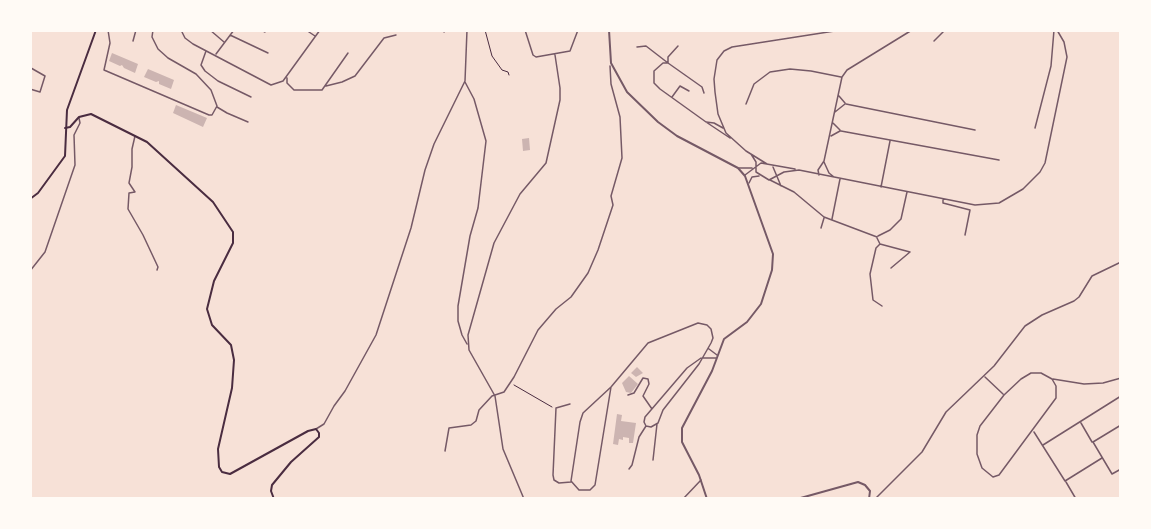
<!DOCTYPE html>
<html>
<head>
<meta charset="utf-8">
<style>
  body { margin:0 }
  #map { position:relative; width:1151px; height:529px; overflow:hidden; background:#f7e1d7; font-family:"PT Sans Narrow",sans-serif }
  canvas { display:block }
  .frame { position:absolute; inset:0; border:32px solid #fffaf5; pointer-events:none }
</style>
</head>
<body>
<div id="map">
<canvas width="1151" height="529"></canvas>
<div class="frame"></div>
</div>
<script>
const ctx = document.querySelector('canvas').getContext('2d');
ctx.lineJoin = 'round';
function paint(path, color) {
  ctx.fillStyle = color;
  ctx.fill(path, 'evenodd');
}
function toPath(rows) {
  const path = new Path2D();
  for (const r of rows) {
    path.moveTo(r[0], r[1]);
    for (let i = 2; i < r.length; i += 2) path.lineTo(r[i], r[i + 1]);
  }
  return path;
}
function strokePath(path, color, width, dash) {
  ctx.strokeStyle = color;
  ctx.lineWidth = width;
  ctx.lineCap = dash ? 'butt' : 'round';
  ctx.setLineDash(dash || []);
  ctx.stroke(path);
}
paint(toPath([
  [112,53,138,64,135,73,124,68,122,65,120,66,109,61],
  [148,69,174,80,171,89,159,84,159,81,156,82,144,77],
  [176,105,207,118,203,127,173,113],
  [529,138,530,150,523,151,522,139],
  [637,367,643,373,636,377,631,373],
  [629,376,638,384,631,393,626,392,622,383],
  [617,414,622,415,621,421,636,423,633,443,629,443,629,438,623,437,623,440,619,439,618,445,613,444]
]), '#ccb4b1');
strokePath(toPath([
  [485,30,492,56,502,70,508,72,509,75],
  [514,385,552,407]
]), '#4a2c40', 1);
strokePath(toPath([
  [108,30,110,43,104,70,209,115,212,115,217,106,211,90,196,74,168,58,158,49,152,37,153,30],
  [181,30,185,38,193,44,271,85,283,81,320,30],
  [210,30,224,42],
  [261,30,265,32],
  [306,30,315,36],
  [443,30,444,32,447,30],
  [525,30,533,55,536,57,570,51,578,30],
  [230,35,268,53],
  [133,41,136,30],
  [934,41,945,30],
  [637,47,646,46,668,63,668,57,678,46],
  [206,51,201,65,205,71,218,81,251,97],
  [216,54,234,30],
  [287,78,287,83,294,90,322,90,348,53],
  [465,82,474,99,486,141,478,208,470,236,458,306,458,321,462,335,467,344],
  [326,86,342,82,355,76,384,38,396,35],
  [30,89,40,92,45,76,31,68],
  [704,93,702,87,668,63,663,63,654,71,654,83,660,89,706,122,714,123,723,128],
  [839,96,845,103],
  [672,97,680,86,689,91],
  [746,104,754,84,770,72,790,69,811,71,841,77],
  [846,104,975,130],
  [217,107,227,113,248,122],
  [835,112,845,104],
  [706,122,730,138],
  [833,123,840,130],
  [1035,128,1051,66,1054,30],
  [841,131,999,160],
  [135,136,132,149,132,167,129,183,135,192,129,193,128,209,143,235,158,267,157,270],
  [831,136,840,131],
  [751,154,756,162,756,172,769,180,784,172,799,170,975,205,999,203,1023,189,1040,172,1045,163,1067,57,1064,42,1057,30],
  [824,162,829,173,834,177],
  [767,164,746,151,726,133,718,114,715,92,714,79,717,60,724,51,732,47,841,30],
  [773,167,781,186],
  [739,168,752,168],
  [745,175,761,163,795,169],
  [819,175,818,170,824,161,842,77,847,70,912,30],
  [770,180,794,192,824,217,877,237],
  [749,183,752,177,759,176],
  [881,187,890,141],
  [943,200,943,203,970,210,965,235],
  [832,219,840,179],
  [821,228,824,218],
  [878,236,890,230,901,219,907,192],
  [877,238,880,244,910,252,891,268],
  [880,244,876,248,870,274,873,300,882,306],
  [30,271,45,252,75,165,74,135,80,123,79,118],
  [709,349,717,355],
  [703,358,716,358],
  [1031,373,1041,373,1052,379,1056,386,1056,398,999,475,993,477,982,468,977,454,977,435,980,426,1004,395,1021,379,1031,373],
  [985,377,1003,394],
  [1053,379,1084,384,1103,383,1121,378],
  [611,387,595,485,590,490,579,490,571,481,580,422,583,413,611,387,648,343,698,323,707,325,711,329,713,338,711,343,699,364,663,410,658,423,651,427,646,426],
  [628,395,634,393,643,378,648,379,649,384,643,396,652,409],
  [570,404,556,408,553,475,554,480,559,483,571,482],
  [1081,423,1092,442],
  [1121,425,1093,442,1112,474,1121,469],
  [316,429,324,424,334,406,345,391,376,335,411,228,425,170,434,144,465,81,467,30],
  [1034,432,1065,481,1102,458],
  [1043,445,1121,396],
  [445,451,449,428,471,425,476,421,479,410,492,396,504,392,514,377,538,330,556,309,571,297,588,273,598,250,613,205,611,196,622,158,620,117,611,84,610,66],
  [653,460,657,424],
  [629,469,632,465,639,437,646,426,644,422,645,417,687,368,701,358],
  [1066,482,1076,499],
  [524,499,503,449,495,396,469,350,468,335,494,243,520,194,546,163,560,100,560,88,555,55],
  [683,499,701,480],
  [875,499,922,452,946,412,994,366,1025,326,1042,315,1074,301,1079,297,1092,276,1121,262]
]), '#755966', 1.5);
strokePath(toPath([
  [609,30,611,63,627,92,658,122,677,136,738,168,745,176,773,254,772,270,761,304,747,322,724,339,712,371,682,428,682,442,699,475,707,499],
  [797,499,858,482,865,485,870,491,869,499]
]), '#755966', 2);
strokePath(toPath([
  [65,128,70,127,79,117,91,114,147,142,213,202,233,232,233,243,214,281,207,309,212,325,231,345,234,360,232,388,218,449,219,467,222,472,230,474,308,431,316,429,319,433,319,437,291,462,272,485,271,491,274,499]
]), '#4a2c40', 2);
strokePath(toPath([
  [30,199,38,193,65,156,67,110,96,30]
]), '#4a2c40', 2);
</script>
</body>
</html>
